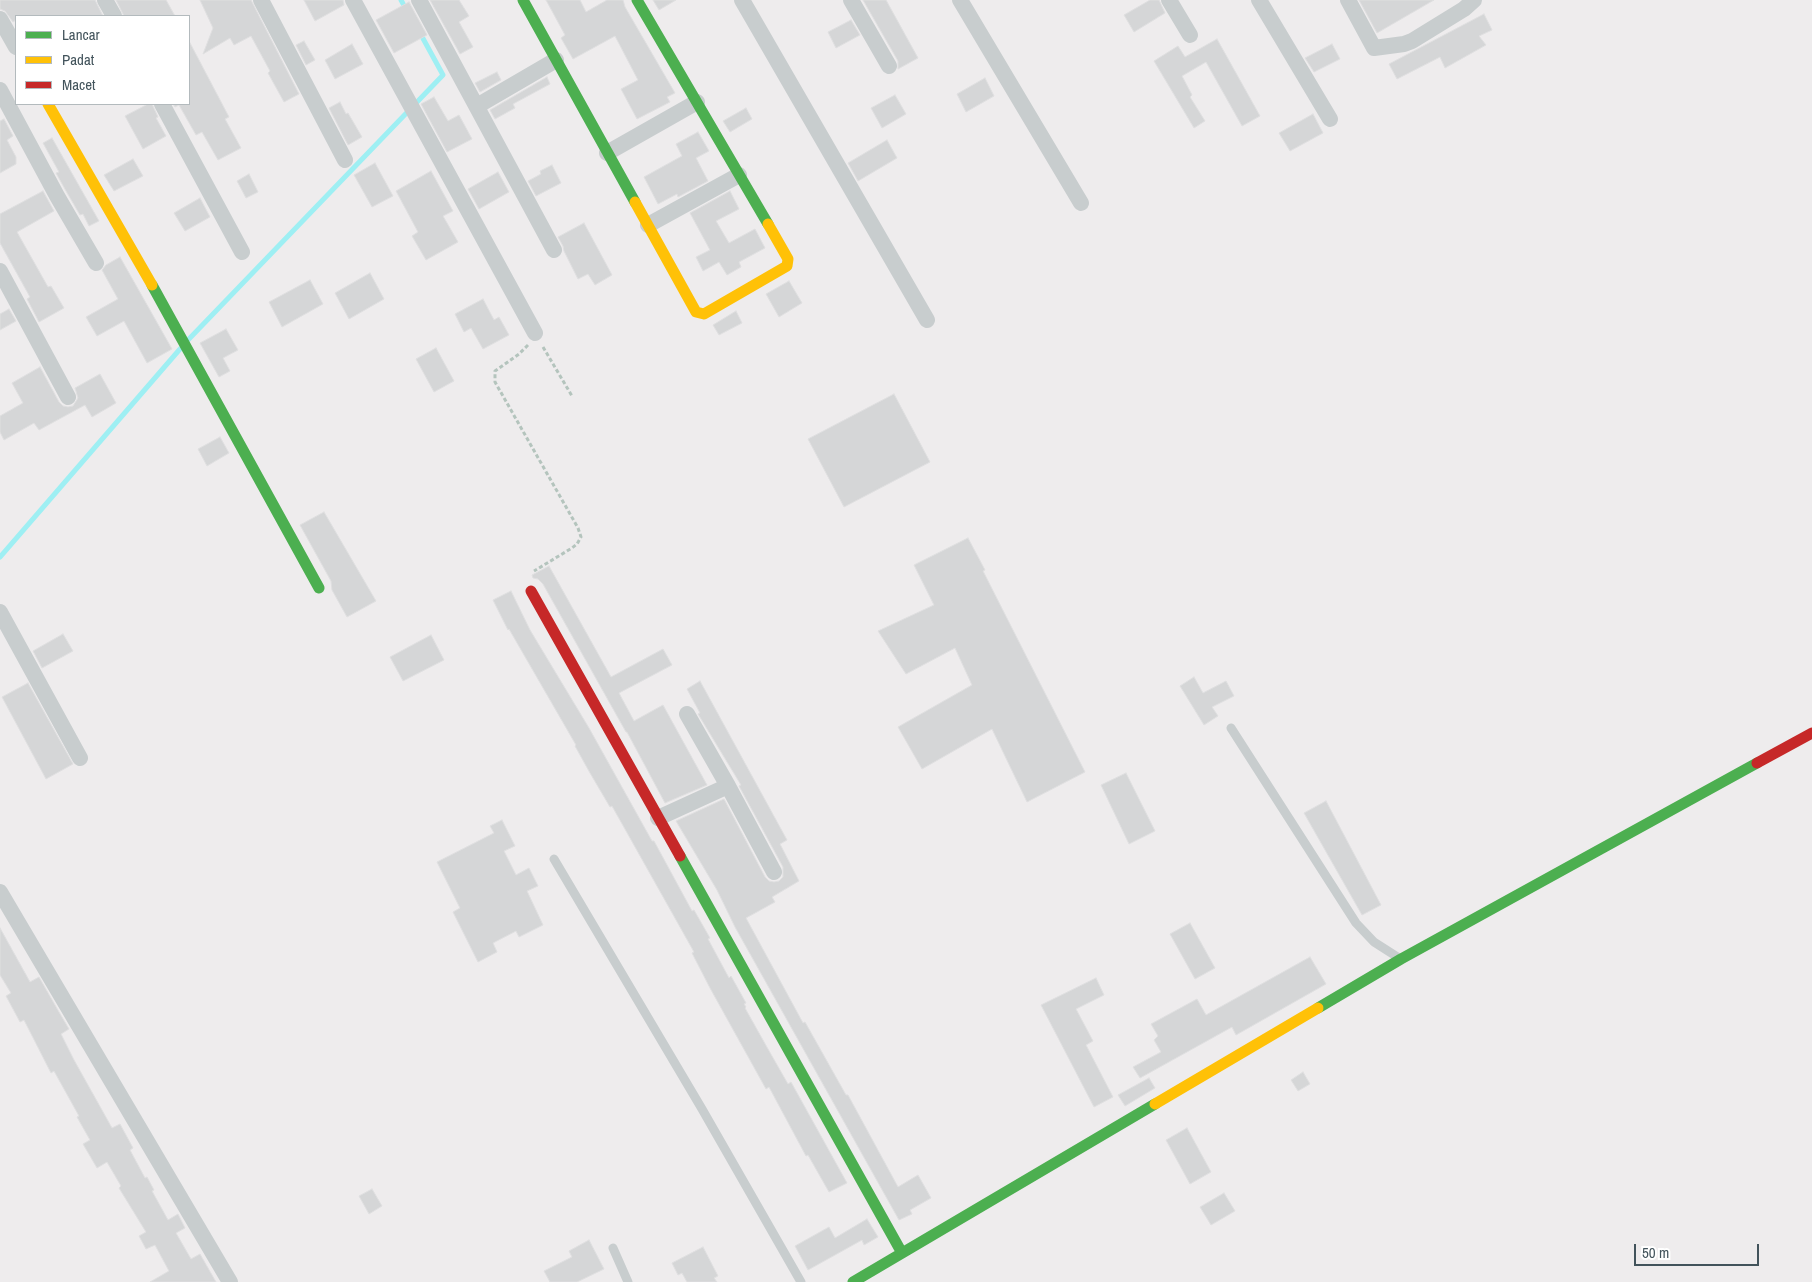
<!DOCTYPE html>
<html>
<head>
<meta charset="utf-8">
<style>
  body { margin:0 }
  #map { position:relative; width:1812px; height:1282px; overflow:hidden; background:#eeeced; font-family:"Archivo Narrow",sans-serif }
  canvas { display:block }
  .legend { position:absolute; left:15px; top:15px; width:175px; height:90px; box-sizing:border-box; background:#fff; border:1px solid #b3babd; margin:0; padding:6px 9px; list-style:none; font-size:15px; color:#42535b }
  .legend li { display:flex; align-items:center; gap:10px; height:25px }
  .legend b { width:25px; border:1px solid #b3babd }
  .scale { position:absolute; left:1634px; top:1244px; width:125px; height:22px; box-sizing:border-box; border:2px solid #42535b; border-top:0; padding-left:6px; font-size:15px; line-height:18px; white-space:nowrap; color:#42535b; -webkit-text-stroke:4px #fff; paint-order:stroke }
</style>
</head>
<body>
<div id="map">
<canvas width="1812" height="1282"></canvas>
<ul class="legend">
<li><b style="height:6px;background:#4caf50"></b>Lancar</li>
<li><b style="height:6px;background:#ffc107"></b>Padat</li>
<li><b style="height:6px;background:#c62828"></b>Macet</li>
</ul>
<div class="scale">50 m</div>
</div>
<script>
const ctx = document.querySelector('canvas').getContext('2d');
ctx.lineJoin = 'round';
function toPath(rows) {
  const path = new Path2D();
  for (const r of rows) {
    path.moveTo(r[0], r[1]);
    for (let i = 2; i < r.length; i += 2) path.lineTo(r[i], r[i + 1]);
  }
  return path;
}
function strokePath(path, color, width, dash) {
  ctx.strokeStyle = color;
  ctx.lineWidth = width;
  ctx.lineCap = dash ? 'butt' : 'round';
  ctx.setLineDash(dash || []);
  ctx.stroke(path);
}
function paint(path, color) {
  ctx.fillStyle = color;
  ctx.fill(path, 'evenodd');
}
strokePath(toPath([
  [401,0,407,11],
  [189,339,443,75,420,33],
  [0,557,180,349]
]), '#9eeff3', 5);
const building = toPath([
  [0,0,95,0,103,16,16,16,16,20,13,22,5,11,0,9,0,0],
  [116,0,166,0,175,16,124,16,116,0],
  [200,0,251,0,299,94,284,102,268,73,270,71,251,36,234,45,230,38,203,54,213,28,200,0],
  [304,0,343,0,344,5,315,21,304,0],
  [430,0,459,0,469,16,459,22,473,47,460,54,430,0],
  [546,0,580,0,586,12,607,0,623,0,625,7,675,93,667,97,670,102,637,119,621,89,638,80,615,36,573,59,561,38,565,35,546,0],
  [653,0,676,0,659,10,653,0],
  [863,0,886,0,918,58,898,69,898,61,863,0],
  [1150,0,1159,0,1165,13,1134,32,1124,15,1150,0],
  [1359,0,1434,0,1377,33,1359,0],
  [409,2,427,35,394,53,376,20,409,2],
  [1484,14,1492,30,1479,36,1486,45,1445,68,1440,57,1397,79,1389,64,1484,14],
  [851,20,860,35,836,48,828,32,851,20],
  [1217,39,1260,116,1242,126,1206,62,1182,76,1192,95,1190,97,1205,121,1194,128,1154,61,1178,46,1185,57,1217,39],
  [189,41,229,117,225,119,241,148,218,160,202,132,196,135,179,105,175,107,173,104,189,104,189,41],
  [304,41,315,60,306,65,296,45,304,41],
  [352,44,363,64,335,79,325,60,352,44],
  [1332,44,1340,59,1314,72,1305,58,1332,44],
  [497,72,501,80,480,92,475,83,497,72],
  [547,77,550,84,513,104,515,108,495,119,490,110,547,77],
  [985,78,994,96,966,112,957,94,985,78],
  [895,95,906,114,882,128,871,108,895,95],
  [434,97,448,121,459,115,472,139,447,152,421,104,434,97],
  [340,102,346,114,348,113,362,137,348,145,329,108,340,102],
  [148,104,152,104,158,117,156,118,166,136,143,149,125,116,148,104],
  [746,108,752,119,730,132,723,121,746,108],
  [1313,114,1323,133,1290,151,1279,133,1313,114],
  [4,119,13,136,7,140,16,157,16,164,0,173,0,121,4,119],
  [698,132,709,151,696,158,708,181,678,197,677,194,658,204,644,177,682,156,676,144,698,132],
  [52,138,99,221,89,226,83,214,80,215,66,191,56,173,59,172,43,143,52,138],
  [887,140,897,158,858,181,848,163,887,140],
  [133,159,143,176,114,191,104,175,133,159],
  [375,163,393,196,372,207,354,175,375,163],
  [552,165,561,183,536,196,528,181,541,174,540,171,552,165],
  [431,171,453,211,443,216,458,242,426,260,412,236,418,232,396,191,431,171],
  [498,172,509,192,479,209,468,189,498,172],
  [249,174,258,192,246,198,237,181,249,174],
  [43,191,54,211,17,232,48,287,51,286,64,308,39,322,27,299,30,297,0,243,0,214,43,191],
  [730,191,739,209,716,221,729,243,755,229,765,248,739,262,741,267,727,275,719,262,703,271,696,257,710,250,690,213,730,191],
  [200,198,210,217,185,231,174,213,200,198],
  [584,223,612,275,595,285,588,274,578,279,564,251,563,246,558,237,584,223],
  [120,257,172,349,147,363,124,321,97,336,86,317,118,299,102,270,106,265,120,257],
  [370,273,384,299,349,319,335,293,370,273],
  [310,280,323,304,282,327,269,302,310,280],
  [789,281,802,303,779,317,766,294,789,281],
  [483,299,494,320,499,317,509,335,483,349,471,328,464,332,455,314,483,299],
  [9,309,16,321,0,330,0,314,9,309],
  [736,311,742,323,719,335,713,325,736,311],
  [226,329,238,350,223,358,230,371,219,377,200,343,226,329],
  [436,348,454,381,434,392,416,359,436,348],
  [40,367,59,402,63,406,68,407,73,406,78,398,75,388,100,374,116,403,92,417,85,405,39,430,34,423,4,440,0,432,0,416,23,403,12,383,40,367],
  [894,394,930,462,844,507,808,439,894,394],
  [220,437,229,453,207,466,198,449,220,437],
  [324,512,376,601,347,617,332,590,331,581,300,525,324,512],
  [968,538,985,570,983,571,1085,772,1027,802,992,729,922,769,898,727,972,685,955,648,906,674,878,631,934,605,914,565,968,538],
  [549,566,611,677,663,649,672,665,619,693,634,721,663,705,707,785,665,803,627,732,626,732,543,584,538,579,533,578,532,575,549,566],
  [511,591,530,630,589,728,652,841,654,841,692,911,694,910,710,938,708,939,729,978,731,976,746,1003,744,1004,746,1007,745,1008,768,1049,788,1084,791,1082,847,1183,829,1192,808,1155,806,1156,769,1087,766,1089,710,988,692,953,694,952,671,911,612,806,610,807,590,773,575,746,576,745,509,629,508,630,493,600,511,591],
  [63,634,73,651,42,668,33,651,63,634],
  [431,635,444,660,403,681,390,657,431,635],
  [1194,677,1203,693,1226,681,1234,696,1212,707,1218,716,1204,725,1180,686,1194,677],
  [700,681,787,840,780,844,799,881,772,897,775,902,746,918,803,1023,805,1022,846,1095,848,1095,898,1187,918,1175,931,1198,910,1210,912,1214,899,1220,735,927,717,890,676,821,724,799,765,877,769,881,774,882,779,881,783,877,783,867,739,786,741,785,698,714,700,713,687,689,700,681],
  [28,683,73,764,46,779,2,697,28,683],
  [1126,773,1155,831,1129,844,1101,785,1126,773],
  [1326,801,1381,905,1362,915,1304,813,1326,801],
  [502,820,515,846,504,851,516,875,529,868,538,886,527,891,543,925,519,937,516,931,493,943,497,952,478,962,453,912,460,908,437,862,494,833,490,826,502,820],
  [1190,923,1215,968,1195,979,1170,934,1190,923],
  [0,928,30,982,39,977,59,1012,69,1029,61,1034,74,1060,112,1128,120,1124,133,1148,130,1150,145,1178,147,1177,154,1190,152,1191,168,1220,178,1214,185,1228,176,1233,191,1259,200,1254,216,1282,150,1282,169,1271,155,1245,146,1249,139,1236,146,1232,119,1188,121,1186,107,1162,97,1168,83,1144,90,1140,77,1117,79,1116,54,1071,51,1073,24,1020,20,1022,6,996,11,993,0,975,0,928],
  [1310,957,1326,984,1236,1035,1232,1027,1140,1078,1133,1067,1161,1052,1154,1040,1158,1036,1151,1024,1197,999,1206,1015,1310,957],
  [1096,978,1104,995,1076,1009,1093,1041,1086,1045,1113,1097,1094,1107,1041,1005,1096,978],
  [1303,1072,1310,1084,1298,1091,1291,1080,1303,1072],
  [1149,1078,1155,1088,1125,1106,1118,1095,1149,1078],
  [1187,1128,1211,1172,1190,1184,1166,1140,1187,1128],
  [372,1189,382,1206,369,1214,359,1196,372,1189],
  [1224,1193,1235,1211,1211,1225,1200,1207,1224,1193],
  [867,1219,878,1237,864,1245,862,1240,808,1270,795,1246,829,1227,835,1238,867,1219],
  [589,1240,604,1269,577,1282,550,1282,544,1271,572,1257,569,1251,589,1240],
  [703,1247,718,1276,714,1278,717,1282,687,1282,682,1273,678,1275,672,1263,703,1247]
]);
paint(building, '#d5d6d7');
strokePath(building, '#dfdfe0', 1);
strokePath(toPath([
  [528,345,519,354,495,371,495,382,578,528,581,537,577,544,572,548,534,571],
  [543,347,572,396]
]), '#b4c4bd', 3, [4, 2.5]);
strokePath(toPath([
  [1231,728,1356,923,1374,942,1399,958],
  [554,859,702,1109,801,1282],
  [613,1248,628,1282]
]), '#c8cdce', 9);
strokePath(toPath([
  [105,0,114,16],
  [261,0,345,160],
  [353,0,535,333],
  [419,0,554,250],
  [742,0,927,320],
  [851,0,889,66],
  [960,0,1081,203],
  [1169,0,1190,35],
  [1259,0,1330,119],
  [1348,0,1374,48,1404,44,1412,41,1464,9,1474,0],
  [0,19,16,47],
  [0,90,57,196,96,263],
  [162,104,242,252],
  [477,106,556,60],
  [607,153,697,102],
  [648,225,739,175],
  [0,271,68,397],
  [0,612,80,758],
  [687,714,728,786],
  [658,818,728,786,774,872],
  [0,892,230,1282]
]), '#c8cdce', 16);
strokePath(toPath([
  [523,0,635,202],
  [637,0,768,224],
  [152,285,319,588],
  [680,856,902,1253],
  [1318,1008,1401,959,1757,763],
  [853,1282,1155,1104]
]), '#4caf50', 11);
strokePath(toPath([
  [48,104,152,285],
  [635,202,696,312,704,314,787,266,788,259,768,224],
  [1155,1104,1318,1008]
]), '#ffc107', 11);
strokePath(toPath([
  [531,591,680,856],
  [1757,763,1812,733]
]), '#c62828', 11);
</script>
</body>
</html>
